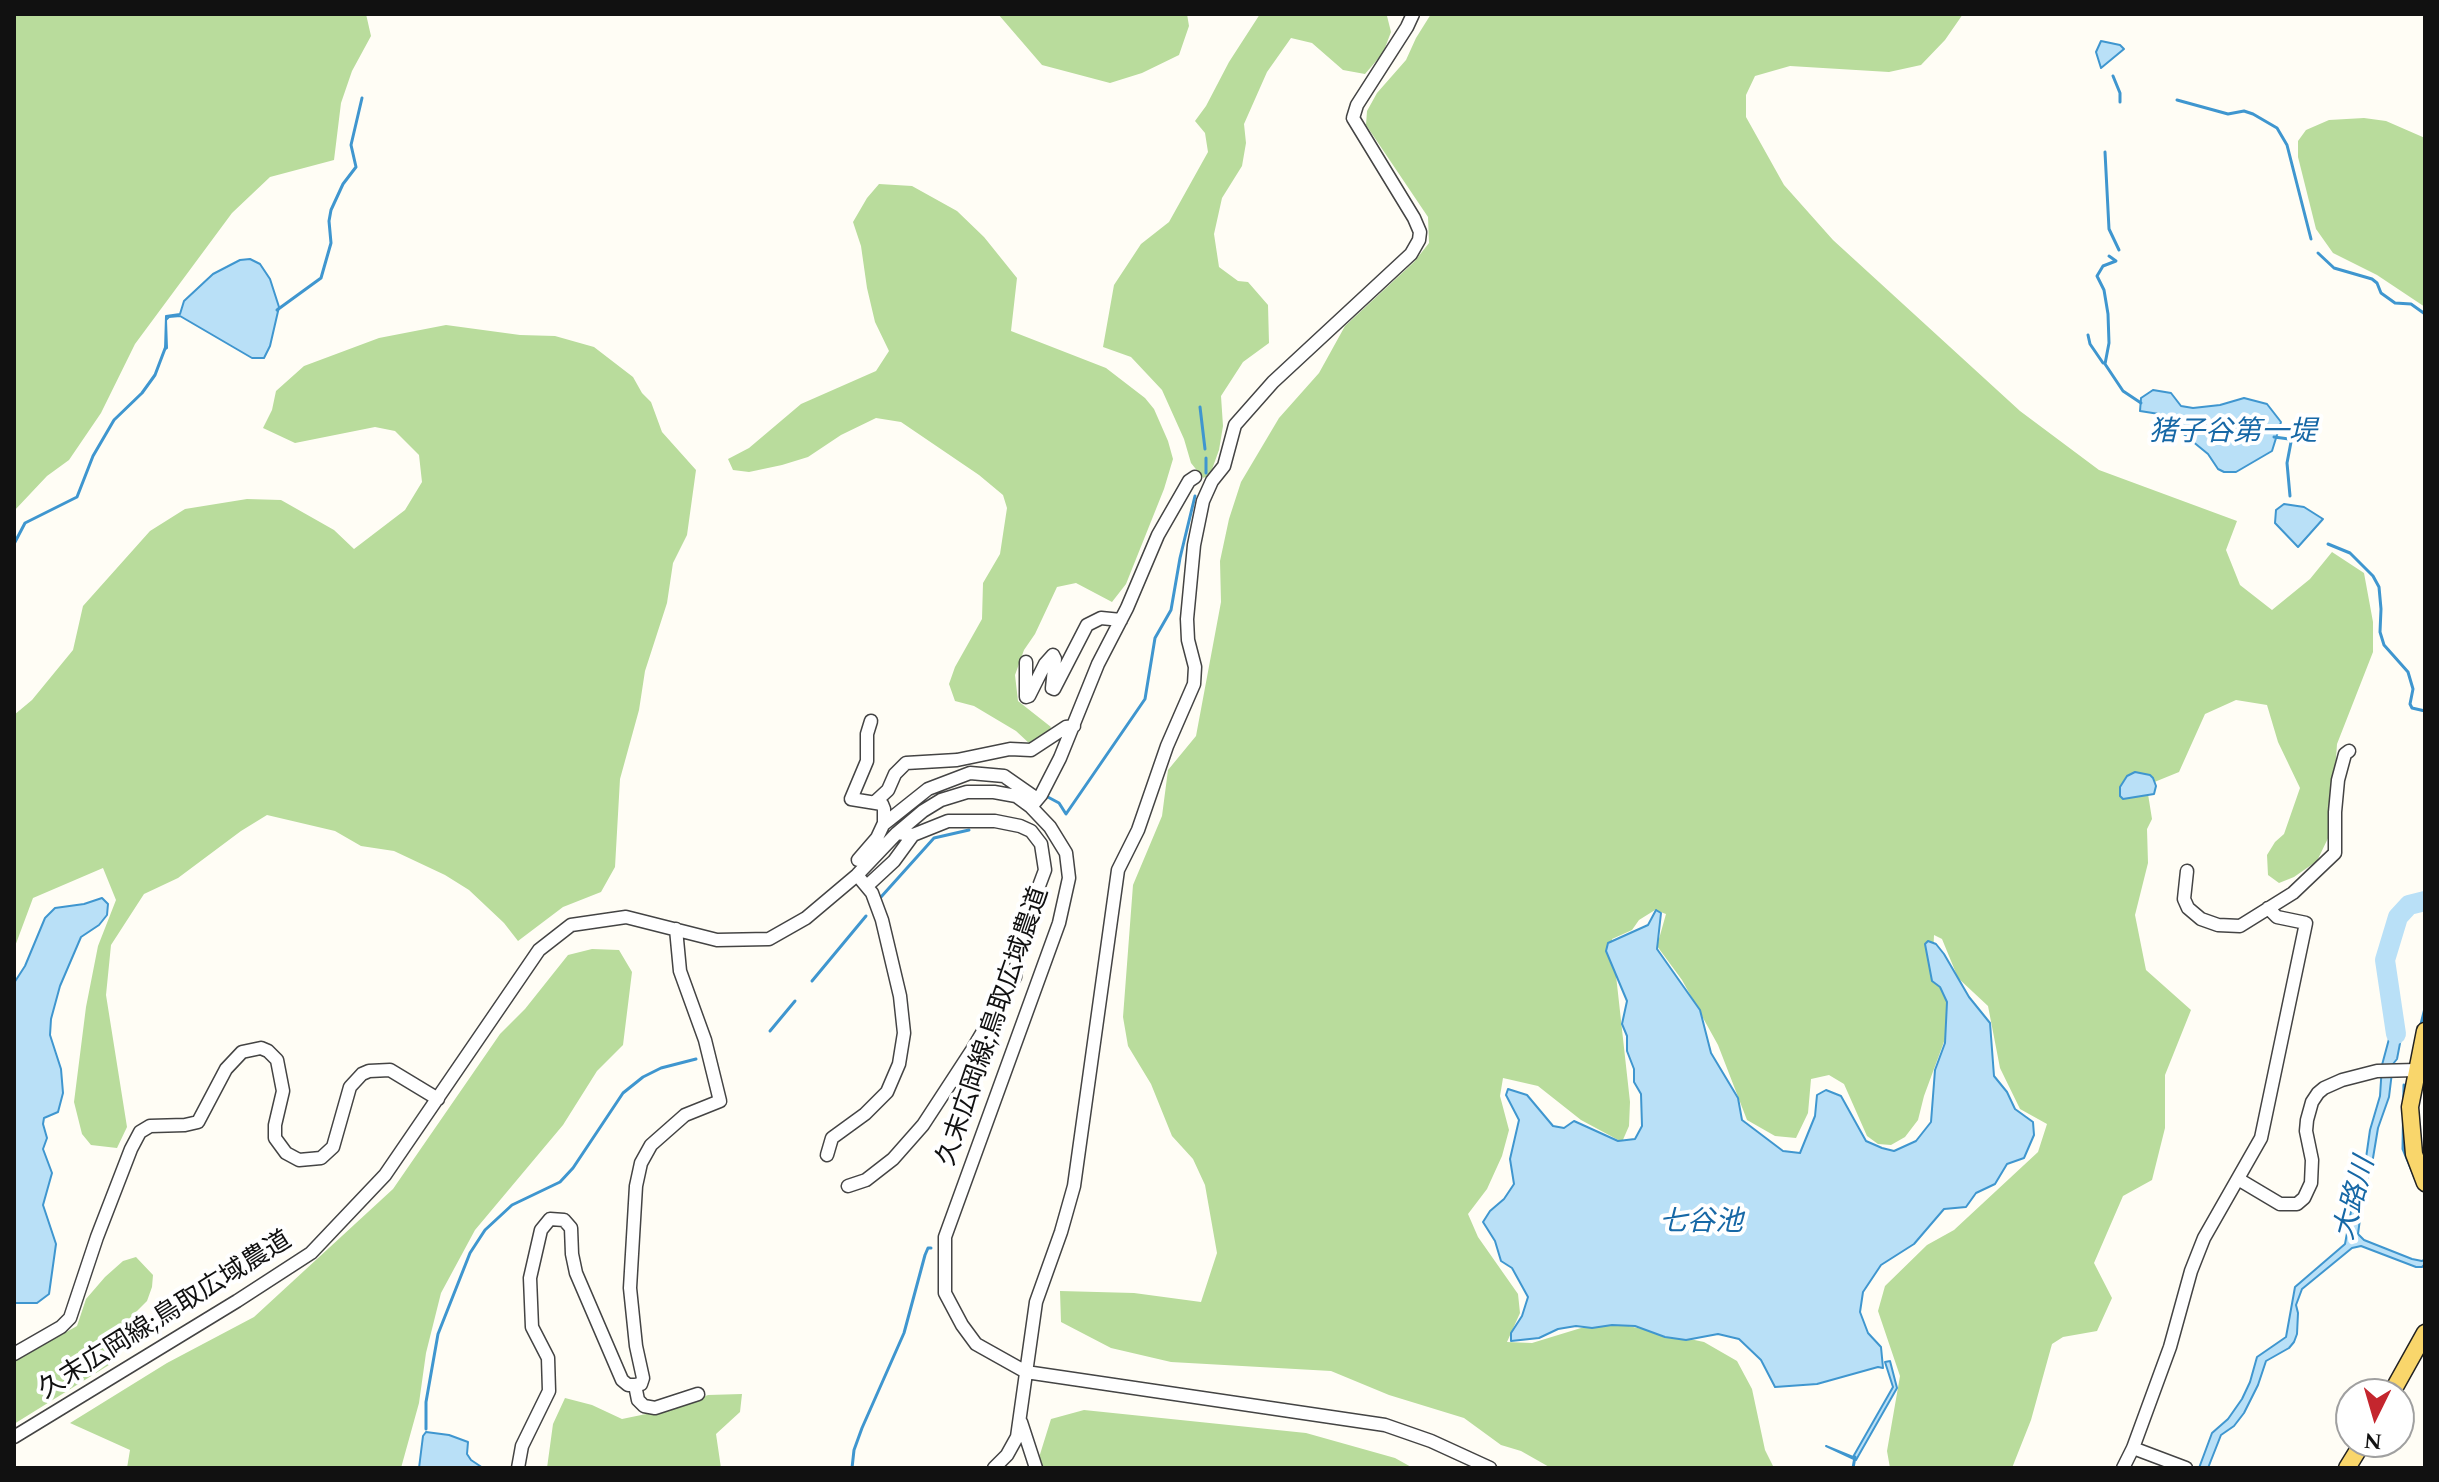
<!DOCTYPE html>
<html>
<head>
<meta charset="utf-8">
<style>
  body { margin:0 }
  #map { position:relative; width:2439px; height:1482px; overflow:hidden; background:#fffdf5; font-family:Spectral,serif }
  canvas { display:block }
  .frame { position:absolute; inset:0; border:16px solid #111; pointer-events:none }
  .north { position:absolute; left:2335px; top:1378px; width:80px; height:80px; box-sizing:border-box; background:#fff; border:2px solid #a0a0a0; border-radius:50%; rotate:185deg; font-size:22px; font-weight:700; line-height:32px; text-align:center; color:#111 }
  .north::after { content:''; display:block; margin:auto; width:28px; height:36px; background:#c4262e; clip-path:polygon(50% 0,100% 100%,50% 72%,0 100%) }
</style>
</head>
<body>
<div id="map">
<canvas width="2439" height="1482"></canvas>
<div class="frame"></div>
<div class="north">N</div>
</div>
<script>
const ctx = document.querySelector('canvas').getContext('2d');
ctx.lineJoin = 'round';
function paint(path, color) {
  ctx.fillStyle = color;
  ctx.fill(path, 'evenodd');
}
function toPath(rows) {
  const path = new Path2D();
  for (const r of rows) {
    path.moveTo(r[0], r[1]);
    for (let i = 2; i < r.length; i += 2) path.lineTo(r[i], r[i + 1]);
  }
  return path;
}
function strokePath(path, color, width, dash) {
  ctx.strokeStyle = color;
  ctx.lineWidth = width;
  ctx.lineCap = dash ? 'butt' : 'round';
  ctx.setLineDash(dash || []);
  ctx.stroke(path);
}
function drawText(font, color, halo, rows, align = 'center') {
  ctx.font = font + ' Spectral,"Noto Sans JP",serif';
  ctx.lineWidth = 8;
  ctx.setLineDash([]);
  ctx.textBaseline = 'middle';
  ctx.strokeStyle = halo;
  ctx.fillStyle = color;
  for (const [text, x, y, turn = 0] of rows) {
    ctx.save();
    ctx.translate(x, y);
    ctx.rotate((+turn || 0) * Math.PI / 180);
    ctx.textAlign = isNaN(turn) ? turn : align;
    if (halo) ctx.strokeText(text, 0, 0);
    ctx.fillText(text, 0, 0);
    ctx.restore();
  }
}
paint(toPath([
  [14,14,366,14,371,36,352,71,341,103,334,160,270,177,232,213,135,344,101,413,69,460,47,476,14,511],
  [998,14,1187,14,1189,26,1179,55,1142,73,1110,83,1042,65],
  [1260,14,1382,14,1387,16,1391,32,1383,53,1365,74,1343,70,1312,43,1291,38,1267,72,1244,124,1246,143,1242,166,1222,198,1214,234,1219,267,1238,281,1248,282,1268,305,1269,343,1243,362,1221,396,1223,426,1219,450,1210,475,1203,478,1191,463,1184,439,1162,390,1131,357,1103,347,1114,285,1141,244,1169,222,1208,152,1205,133,1195,121,1206,106,1229,62],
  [1431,14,1963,14,1945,40,1921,65,1889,72,1790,66,1755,76,1746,95,1746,117,1784,185,1833,240,2020,411,2099,470,2237,521,2226,550,2240,585,2272,610,2310,579,2332,552,2364,573,2373,622,2373,652,2337,744,2331,832,2317,861,2294,877,2279,883,2268,875,2267,855,2275,842,2284,834,2300,788,2278,742,2267,705,2236,700,2205,714,2179,772,2152,783,2148,794,2152,819,2147,829,2148,863,2135,915,2146,970,2191,1010,2165,1075,2165,1128,2152,1180,2123,1196,2094,1263,2112,1298,2097,1331,2063,1337,2052,1344,2031,1420,2012,1468,1890,1468,1887,1451,1900,1376,1878,1311,1885,1286,1927,1245,1954,1230,2038,1152,2047,1124,2020,1109,2000,1068,1988,1006,1958,978,1942,939,1934,935,1933,957,1949,983,1952,1020,1924,1096,1918,1120,1905,1137,1891,1145,1878,1144,1867,1136,1844,1084,1829,1075,1811,1079,1808,1113,1796,1138,1775,1136,1747,1120,1718,1045,1682,980,1657,946,1666,914,1655,910,1639,920,1632,930,1612,939,1630,1102,1629,1126,1622,1142,1581,1120,1538,1086,1503,1078,1500,1096,1509,1130,1502,1156,1487,1189,1468,1214,1478,1237,1518,1294,1520,1313,1507,1342,1532,1343,1581,1328,1619,1324,1704,1342,1737,1361,1752,1389,1765,1450,1774,1468,1551,1468,1521,1451,1501,1445,1464,1418,1389,1395,1331,1371,1171,1362,1111,1348,1061,1322,1060,1291,1134,1293,1201,1302,1217,1253,1205,1185,1193,1159,1172,1136,1151,1084,1128,1046,1123,1017,1133,885,1162,816,1168,770,1196,736,1221,602,1220,561,1229,519,1241,482,1279,418,1319,373,1345,326,1414,262,1429,243,1428,217,1366,125,1367,111,1377,93,1406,60,1416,38],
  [2364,118,2386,121,2425,138,2425,307,2377,275,2333,253,2316,229,2298,157,2298,141,2306,130,2329,120],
  [879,184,912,186,957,211,984,237,1017,278,1011,331,1106,368,1145,398,1154,409,1168,441,1173,459,1164,489,1126,584,1112,602,1076,583,1057,587,1035,634,1024,650,1015,675,1018,701,1051,727,1046,735,1030,744,1016,731,974,706,955,701,949,684,955,667,982,619,983,583,1000,554,1007,508,1003,495,979,475,901,422,876,418,841,435,808,457,782,465,749,472,733,470,728,459,749,448,801,404,876,371,889,351,875,322,867,288,861,246,853,222,867,198],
  [446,325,520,335,555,336,594,347,633,377,642,393,651,402,662,432,696,470,687,535,673,563,667,603,645,671,639,710,620,779,615,867,601,892,563,907,518,941,504,923,469,890,445,875,394,851,361,846,335,831,267,815,241,831,178,878,144,894,111,945,106,995,127,1127,117,1148,91,1145,82,1134,74,1102,86,1007,98,946,116,900,103,868,33,898,14,949,14,715,32,700,73,650,83,606,150,531,185,509,247,499,281,500,334,530,354,549,405,510,422,482,419,455,395,431,375,427,295,443,263,428,272,410,276,391,304,366,379,338],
  [592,949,619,950,632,972,623,1045,597,1071,563,1125,475,1230,441,1293,426,1353,419,1403,401,1468,127,1468,130,1450,70,1423,167,1363,254,1317,393,1189,500,1034,525,1009,568,955],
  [136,1257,153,1275,152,1287,147,1301,127,1321,117,1337,122,1345,117,1360,14,1424,14,1361,77,1326,86,1299,105,1277,123,1261],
  [742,1394,740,1412,716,1434,721,1468,547,1468,553,1424,565,1398,592,1405,622,1419,675,1408,708,1395],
  [1084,1410,1306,1433,1395,1458,1413,1468,1040,1468,1037,1464,1051,1419]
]), '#b9dc9c');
const water = toPath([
  [2101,41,2120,45,2124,49,2101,68,2096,52,2101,41],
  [250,259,260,264,270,279,279,307,270,346,264,358,252,358,180,316,169,317,166,320,167,348,165,349,166,316,180,314,184,301,213,274,240,260,250,259],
  [2153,390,2171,393,2181,406,2193,408,2220,405,2244,398,2267,404,2281,422,2272,451,2236,472,2224,472,2218,469,2208,454,2159,414,2140,411,2141,398,2153,390],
  [2284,504,2304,507,2323,519,2298,547,2275,523,2276,510,2284,504],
  [2135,772,2150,775,2153,778,2156,786,2154,794,2123,799,2120,796,2120,787,2127,776,2135,772],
  [102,898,108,904,107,915,99,925,81,937,60,986,51,1019,50,1035,61,1069,63,1093,58,1112,44,1118,43,1124,47,1138,43,1149,52,1173,43,1205,56,1244,49,1294,37,1303,14,1303,14,983,25,966,45,918,55,908,84,904,102,898],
  [1656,910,1661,913,1657,949,1700,1010,1711,1053,1738,1098,1742,1120,1783,1151,1800,1153,1815,1116,1817,1095,1826,1090,1841,1096,1866,1141,1882,1148,1894,1151,1916,1141,1931,1122,1935,1070,1945,1043,1947,1002,1940,987,1932,981,1925,944,1928,941,1936,944,1944,954,1969,997,1990,1023,1994,1076,2007,1092,2015,1109,2033,1122,2034,1135,2024,1158,2007,1164,1995,1184,1976,1193,1966,1207,1944,1209,1914,1244,1881,1265,1863,1292,1860,1312,1868,1333,1881,1347,1883,1368,1878,1367,1817,1384,1775,1387,1761,1360,1739,1339,1718,1334,1686,1340,1665,1337,1635,1326,1612,1325,1592,1328,1576,1326,1558,1329,1539,1338,1511,1341,1511,1333,1522,1316,1528,1297,1512,1268,1501,1261,1495,1241,1483,1222,1490,1211,1504,1199,1514,1184,1510,1159,1519,1120,1506,1095,1508,1089,1527,1095,1553,1126,1564,1128,1574,1121,1618,1141,1635,1139,1642,1126,1641,1094,1634,1082,1634,1069,1627,1051,1627,1036,1622,1024,1627,1001,1606,951,1608,943,1648,925,1656,910],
  [2398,1007,2402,1025,2401,1038,2397,1059,2393,1064,2389,1097,2378,1128,2372,1164,2364,1189,2358,1234,2364,1240,2412,1259,2422,1261,2425,1259,2425,1264,2422,1267,2416,1267,2361,1246,2352,1248,2302,1289,2296,1305,2298,1313,2297,1334,2294,1342,2289,1348,2266,1361,2258,1385,2244,1413,2234,1426,2221,1435,2208,1468,2199,1468,2212,1433,2228,1419,2242,1399,2250,1382,2257,1357,2286,1337,2295,1287,2345,1244,2355,1189,2365,1165,2370,1130,2380,1096,2382,1065,2393,1024,2391,1011,2398,1007],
  [1890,1361,1897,1388,1856,1460,1826,1446,1853,1457,1893,1387,1885,1362,1890,1361],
  [426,1432,449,1435,468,1442,467,1454,471,1460,483,1468,419,1468,423,1436,426,1432]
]);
paint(water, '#b9e0f7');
strokePath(water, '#3f96cf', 2);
strokePath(toPath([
  [2113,76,2120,93,2120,102],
  [2177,100,2228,114,2244,111,2253,114,2277,128,2287,145,2311,239],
  [2105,152,2109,229,2119,250],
  [2318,253,2334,268,2372,279,2377,283,2381,293,2395,303,2411,304,2425,314],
  [2109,256,2116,261,2103,266,2097,276,2104,290,2108,314,2109,343,2105,364,2123,391,2141,403],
  [277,310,321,278,331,243,329,221,331,210,343,184,356,167,351,145,362,98],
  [2088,335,2090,344,2103,363],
  [1200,407,1205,449],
  [2274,437,2289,439,2291,442,2287,463,2290,496],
  [1206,473,1206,458],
  [14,544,25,523,77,497,93,456,114,420,142,393,155,375,166,346],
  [2328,544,2350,553,2373,576,2379,587,2381,609,2380,632,2384,645,2408,672,2413,689,2410,704,2412,708,2425,711],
  [1046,796,1059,803,1066,814,1145,699,1155,638,1171,610,1180,558,1195,496],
  [881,897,934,838,969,830],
  [812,981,866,916],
  [2420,1028,2425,1008],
  [770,1031,795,1001],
  [2404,1085,2403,1149,2415,1178],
  [426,1429,426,1402,438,1334,470,1253,485,1230,512,1205,560,1182,573,1168,623,1093,643,1077,661,1068,696,1059],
  [852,1468,854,1450,862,1428,904,1333,925,1255,928,1248,931,1248],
  [1853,1468,1855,1457]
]), '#3f96cf', 3);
strokePath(toPath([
  [2396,1034,2385,960,2398,917,2409,905,2425,901]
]), '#b9e0f7', 20);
const minor = toPath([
  [1026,662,1026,697,1029,696,1045,664,1053,655,1055,659,1052,688,1054,689,1087,625,1101,618,1121,620],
  [875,802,888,790,895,774,906,763,957,760,1010,749,1031,750,1066,727,1074,726],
  [1031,807,1041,795,1060,758,1098,664,1127,608,1158,535,1189,481,1195,477],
  [884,824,928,789,970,773,1004,776,1037,799],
  [858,860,877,838,884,823,884,809,882,804,851,799,867,761,867,734,871,721],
  [2187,871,2184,899,2188,908,2201,919,2218,925,2240,926,2293,893,2335,853,2335,812,2338,780,2345,754,2349,751],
  [867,886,894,861,913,835],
  [827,1155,832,1138,865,1114,887,1092,899,1064,904,1033,900,996,882,920,872,893,857,875],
  [2238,1179,2280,1204,2297,1204,2304,1198,2311,1183,2312,1160,2306,1131,2307,1120,2312,1102,2318,1093,2324,1088,2342,1080,2377,1071,2416,1070],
  [848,1186,866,1180,893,1159,923,1125,972,1050,1015,977,1020,937,1045,870,1041,844,1031,831,1020,826,995,821,948,821,913,835,897,833],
  [14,1354,61,1327,70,1318,97,1237,131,1149,140,1132,150,1126,185,1125,198,1122,226,1069,242,1052,261,1048,268,1051,277,1060,283,1091,275,1125,275,1138,286,1153,299,1160,321,1158,333,1147,350,1087,362,1074,369,1071,390,1070,438,1099],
  [635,1385,638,1400,644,1406,655,1408,698,1394],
  [1021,1422,1036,1468],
  [14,1437,237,1301,311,1253,385,1175,539,950,571,925,626,917,717,940,769,939,806,918,857,875,897,833,923,811,941,800,967,792,994,792,1016,796,1031,807,1050,827,1066,853,1069,878,1059,923,945,1237,945,1293,962,1325,976,1344,1026,1372,1385,1425,1431,1441,1490,1468],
  [2133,1448,2186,1468],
  [518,1468,522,1446,549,1391,548,1358,532,1327,530,1278,541,1230,550,1219,564,1220,571,1228,572,1254,576,1273,622,1380,628,1385,635,1385,641,1384,643,1378,636,1346,630,1288,636,1186,641,1163,651,1145,685,1115,720,1101,705,1040,680,971,676,929],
  [994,1468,1007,1455,1017,1437,1036,1302,1061,1232,1074,1186,1118,870,1138,830,1167,746,1194,684,1195,667,1188,640,1187,619,1194,545,1203,501,1212,481,1224,466,1235,425,1273,382,1411,254,1419,240,1420,232,1414,218,1353,118,1357,105,1407,27,1413,14],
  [2123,1468,2133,1448,2170,1347,2191,1271,2204,1238,2261,1138,2306,923,2277,917,2268,908]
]);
const major = toPath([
  [2425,1031,2410,1107,2414,1154,2425,1183],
  [2391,1394,2425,1333],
  [2347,1468,2363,1442]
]);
strokePath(minor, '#444', 15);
strokePath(major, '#222', 19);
strokePath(minor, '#fff', 12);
strokePath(major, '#f9d66b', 16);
drawText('26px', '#111', '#fff', [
  ["久末広岡線;鳥取広域農道",995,1027,-71],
  ["久末広岡線;鳥取広域農道",166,1317,-32]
]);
drawText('italic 28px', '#1768a6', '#fff', [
  ["猪子谷第一堤",2233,435],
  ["大路川",2357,1199,-75],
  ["七谷池",1701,1225]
]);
</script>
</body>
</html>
